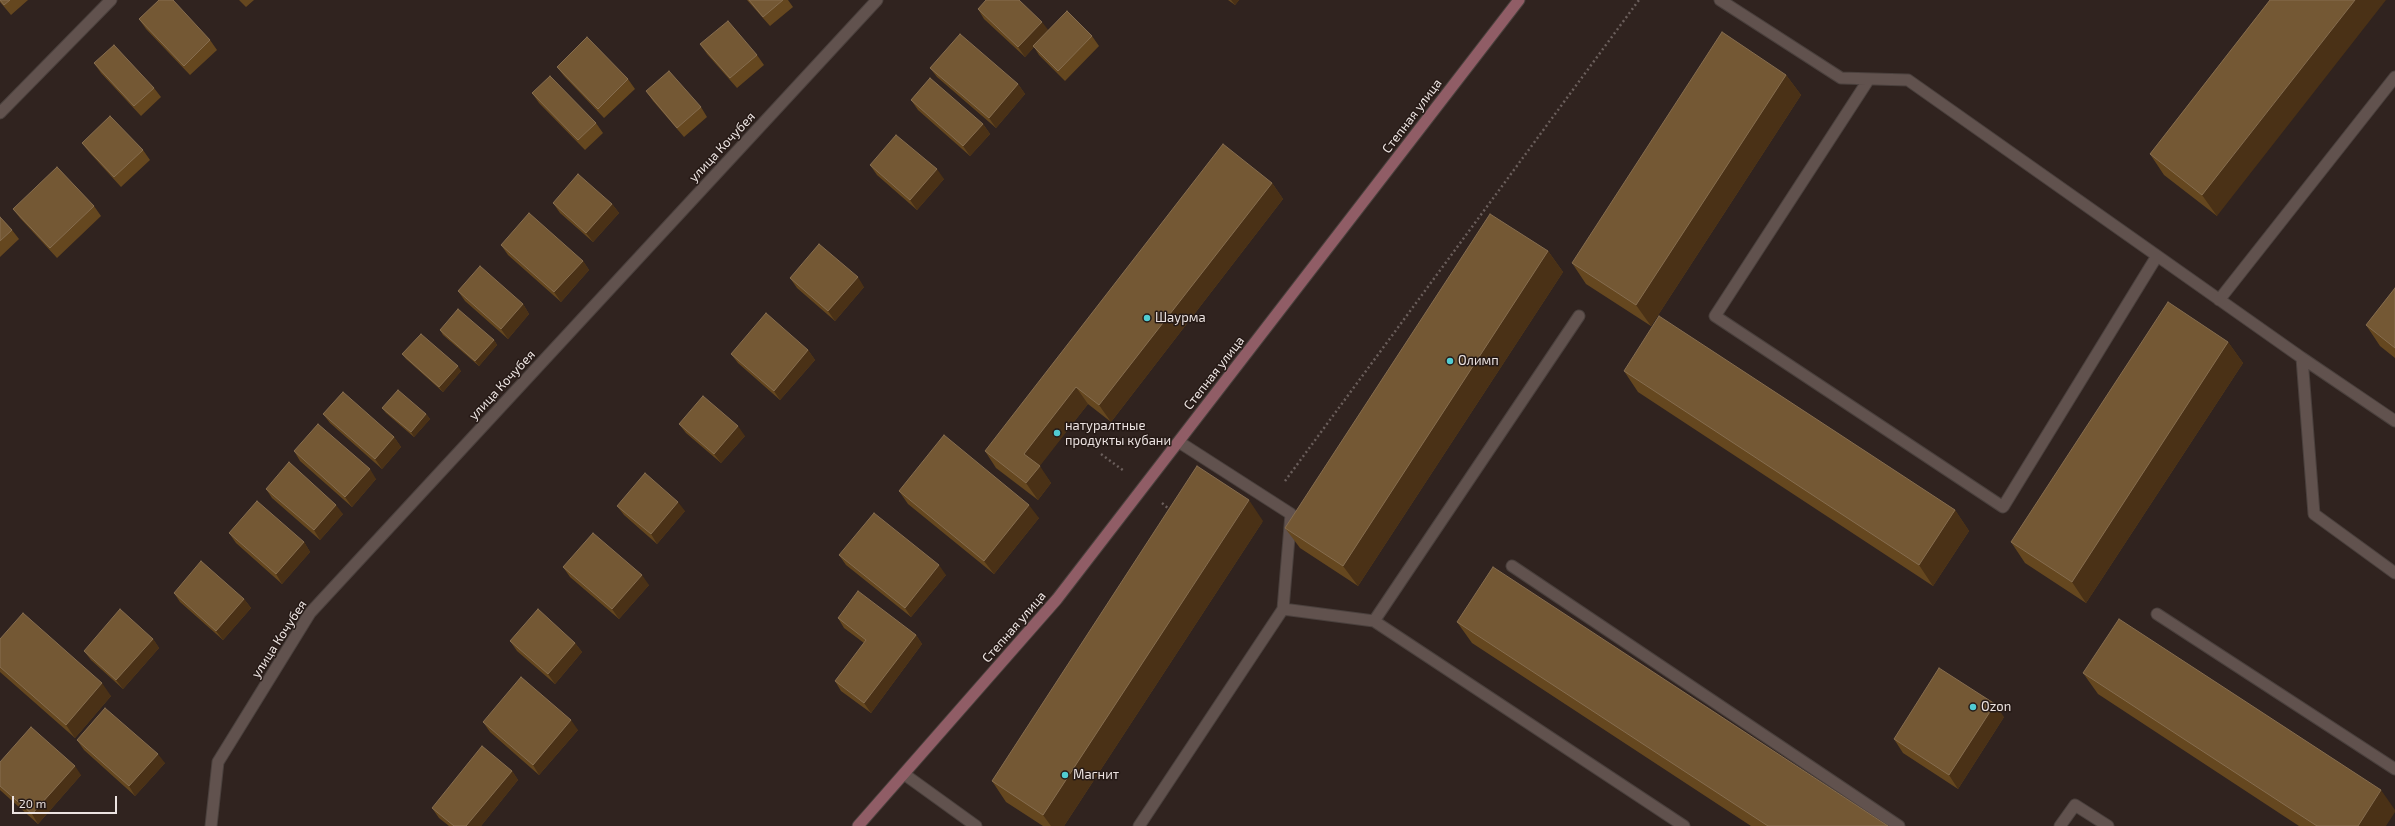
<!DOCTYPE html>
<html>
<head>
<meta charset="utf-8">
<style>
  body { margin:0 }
  #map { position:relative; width:2395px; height:826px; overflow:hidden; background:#30231f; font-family:"Exo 2",sans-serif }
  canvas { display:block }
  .scale { position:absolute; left:12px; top:796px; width:105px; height:18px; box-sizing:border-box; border:2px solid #ece3e1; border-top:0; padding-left:5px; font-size:12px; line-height:14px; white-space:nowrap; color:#ece3e1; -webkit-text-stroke:3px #261a16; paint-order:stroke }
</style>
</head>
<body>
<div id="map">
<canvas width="2395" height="826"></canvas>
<div class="scale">20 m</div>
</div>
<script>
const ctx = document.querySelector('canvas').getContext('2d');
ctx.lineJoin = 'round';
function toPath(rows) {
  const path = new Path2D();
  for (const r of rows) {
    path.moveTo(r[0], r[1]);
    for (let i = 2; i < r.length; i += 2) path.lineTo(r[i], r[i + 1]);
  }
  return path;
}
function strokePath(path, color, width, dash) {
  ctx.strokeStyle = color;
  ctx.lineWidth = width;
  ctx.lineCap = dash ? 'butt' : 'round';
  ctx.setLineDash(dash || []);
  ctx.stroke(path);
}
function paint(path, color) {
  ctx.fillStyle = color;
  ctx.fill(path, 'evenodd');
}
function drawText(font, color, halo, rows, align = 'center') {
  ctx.font = font + ' "Exo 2",sans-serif';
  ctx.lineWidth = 3;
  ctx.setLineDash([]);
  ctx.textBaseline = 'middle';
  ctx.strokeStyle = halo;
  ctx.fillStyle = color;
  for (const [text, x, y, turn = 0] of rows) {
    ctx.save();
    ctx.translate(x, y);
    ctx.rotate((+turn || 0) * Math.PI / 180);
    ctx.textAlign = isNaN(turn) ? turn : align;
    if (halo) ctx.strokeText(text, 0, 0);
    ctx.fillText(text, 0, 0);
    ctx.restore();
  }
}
const service = toPath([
  [1720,0,1841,78,1908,80,2302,358,2314,514,2395,573],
  [1869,79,1715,316,2003,507,2157,256],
  [2219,300,2395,77],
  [2302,358,2395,421],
  [1179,442,1291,514,1283,609],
  [1512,566,1899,826],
  [2157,614,2395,769],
  [1374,621,1684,826],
  [904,774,976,826],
  [1139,826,1283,609,1374,621,1579,316],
  [2060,826,2075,805,2108,826]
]);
const minor = toPath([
  [0,113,111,0],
  [211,826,218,762,310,613,877,0]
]);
const secondary = toPath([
  [858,826,1057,599,1519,0]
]);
strokePath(service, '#4a403d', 13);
strokePath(minor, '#4a403d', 13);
strokePath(secondary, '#4a403d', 13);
strokePath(toPath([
  [1101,454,1124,471],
  [1285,481,1639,0],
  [1162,503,1170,510]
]), '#6b5f5c', 2.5, [2, 3]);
strokePath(service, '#61524e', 11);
strokePath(minor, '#61524e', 11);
strokePath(secondary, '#905d66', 11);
paint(toPath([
  [0,0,28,0,11,15,0,2],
  [239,0,254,0,246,7],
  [747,0,788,0,793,7,770,26],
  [1228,0,1239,0,1235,5],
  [2270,0,2217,216,2164,175,2150,154],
  [978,9,1048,30,1092,36,1099,46,1065,81,1039,55,1034,47,1025,57,984,19],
  [139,19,210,40,217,50,190,75,146,29],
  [700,44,757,55,764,65,737,88,707,54],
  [94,63,154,88,161,97,141,116,101,73],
  [557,67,628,79,635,89,604,118,564,76],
  [930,68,1018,84,1025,94,996,128,937,77],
  [1786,75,1801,95,1651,326,1586,284,1572,263],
  [646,91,701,107,707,117,684,137,653,101],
  [532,93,596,123,603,133,585,150,539,103],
  [911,100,983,124,990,134,970,156,918,110],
  [82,143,143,150,150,160,121,187,89,152],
  [870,165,944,179,917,210,877,175],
  [1272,183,1283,199,1111,422,1088,404,1039,466,1051,483,1038,500,996,468,985,451],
  [553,203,612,204,619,213,593,242,560,213],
  [94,206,101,216,57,258,20,218,13,209],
  [0,217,12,230,19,239,0,257],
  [501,245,583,261,589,270,561,302,508,255],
  [1548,251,1563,272,1358,586,1300,548,1285,528],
  [790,278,864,287,835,321,797,288],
  [2395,288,2395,358,2380,346,2366,325],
  [458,291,523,304,529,314,508,339,465,301],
  [440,330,494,340,497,345,479,366,443,335],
  [2228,342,2243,363,2086,603,2025,563,2011,542],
  [808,350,815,360,780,400,738,363,731,354],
  [402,354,461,371,443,392,406,359],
  [1624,371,1955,510,1969,531,1933,586,1638,392],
  [382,408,426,414,430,419,414,437,386,413],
  [323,414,394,437,401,447,382,469,330,423],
  [679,424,745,436,721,463,686,433],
  [294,451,376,479,352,507,300,461],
  [266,489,343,514,320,540,272,498],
  [899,491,1039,518,994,574,908,504],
  [617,506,685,511,657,544,624,515],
  [1263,521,1064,826,1043,826,1006,802,992,781],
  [229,533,304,542,310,552,282,584,236,543],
  [839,555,946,575,911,617,846,565],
  [563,567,649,585,619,619,570,577],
  [174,593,244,599,251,608,223,640,180,602],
  [838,618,916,635,922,644,871,713,841,691,835,681,864,643,844,628],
  [1457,622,1888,826,1751,826,1472,643],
  [0,639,111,696,75,738,0,672],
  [153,639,159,648,123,689,91,660,84,651],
  [510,641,575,643,582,652,555,684,517,651],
  [2083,673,2386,826,2299,826,2098,694],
  [2004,717,1958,789,1903,753,1894,739],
  [483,722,578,730,539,775,490,732],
  [77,740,165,763,135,796,84,750],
  [0,762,81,775,38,824,0,790],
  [512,771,518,780,481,826,449,826,439,818,432,808]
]), '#65471f');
paint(toPath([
  [1231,0,1239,0,1235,5],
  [2355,0,2386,0,2217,216,2202,195],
  [1042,22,1049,31,1033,46,1034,47,1025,57,1018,47],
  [1786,75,1801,95,1651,326,1636,305],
  [1018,84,1025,94,996,128,989,118],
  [983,124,990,134,970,156,963,146],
  [937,169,944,179,917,210,910,200],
  [1272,183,1283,199,1111,422,1099,405],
  [612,204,619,213,593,242,586,233],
  [1548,251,1563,272,1358,586,1343,566],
  [583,261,589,270,561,302,554,292],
  [858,277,864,287,835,321,828,311],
  [523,304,529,314,508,339,501,329],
  [494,340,497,345,479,366,475,361],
  [2228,342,2243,363,2086,603,2072,582],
  [808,350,815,360,780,400,774,391],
  [458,366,461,371,443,392,439,387],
  [1076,387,1088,404,1036,471,1024,454],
  [426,414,430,419,414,437,411,432],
  [738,426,745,436,721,463,714,454],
  [394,437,401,447,382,469,375,459],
  [1040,466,1051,483,1038,500,1026,483],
  [370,469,376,479,352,507,345,497],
  [1249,500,1263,521,1064,826,1051,826,1043,815],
  [678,502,685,511,657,544,651,534],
  [336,505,343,514,320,540,314,530],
  [1029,505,1039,518,994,574,984,561],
  [1955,510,1969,531,1933,586,1919,565],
  [304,542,310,552,282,584,276,574],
  [939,565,946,575,911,617,905,608],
  [642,575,649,585,619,619,612,609],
  [244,599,251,608,223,640,216,631],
  [916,635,922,644,871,713,864,703],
  [153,639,159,648,123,689,116,680],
  [575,643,582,652,555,684,548,674],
  [102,683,111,696,75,738,66,725],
  [1995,704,2004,717,1958,789,1949,775],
  [571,720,578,730,539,775,533,765],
  [158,754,165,763,135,796,129,786],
  [75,766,81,775,38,824,32,814],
  [512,771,518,780,481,826,466,826],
  [2381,790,2395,810,2395,812,2386,826,2358,826]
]), '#4a3116');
const building = toPath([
  [0,0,10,0,4,5,0,0],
  [159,0,173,0,210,40,184,66,139,19,159,0],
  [749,0,783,0,763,17,749,0],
  [986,0,1019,0,1042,22,1018,47,978,9,986,0],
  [2270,0,2355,0,2202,195,2150,154,2270,0],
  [1067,11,1092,36,1058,71,1033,46,1067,11],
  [728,21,757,55,730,78,700,44,728,21],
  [1722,32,1786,75,1636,305,1572,263,1722,32],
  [960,34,1018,84,989,118,930,68,960,34],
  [587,37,628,79,598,109,557,67,587,37],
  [114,45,154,88,134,106,94,63,114,45],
  [669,71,701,107,677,128,646,91,669,71],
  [550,76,596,123,578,140,532,93,550,76],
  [930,78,983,124,963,146,911,100,930,78],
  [110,116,143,150,114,177,82,143,110,116],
  [896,135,937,169,910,200,870,165,896,135],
  [1223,144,1272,183,1099,405,1076,387,1024,454,1040,466,1026,483,985,451,1223,144],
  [57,167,94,206,50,248,13,209,57,167],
  [578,174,612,204,586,233,553,203,578,174],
  [529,213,583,261,554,292,501,245,529,213],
  [1490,214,1548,251,1343,566,1285,528,1490,214],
  [0,217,12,230,0,241,0,217],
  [819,244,858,277,828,311,790,278,819,244],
  [480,266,523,304,501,329,458,291,480,266],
  [2395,288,2395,348,2366,325,2395,288],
  [2168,302,2228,342,2072,582,2011,542,2168,302],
  [458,309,494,340,475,361,440,330,458,309],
  [766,313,808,350,774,391,731,354,766,313],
  [1659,316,1955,510,1919,565,1624,371,1659,316],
  [421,334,458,366,439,387,402,354,421,334],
  [398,390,426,414,411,432,382,408,398,390],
  [343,392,394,437,375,459,323,414,343,392],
  [703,396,738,426,714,454,679,424,703,396],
  [318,424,370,469,345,497,294,451,318,424],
  [944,435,1029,505,984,561,899,491,944,435],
  [289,462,336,505,314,530,266,489,289,462],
  [1197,466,1249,500,1043,815,992,781,1197,466],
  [645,473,678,502,651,534,617,506,645,473],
  [257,501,304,542,276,574,229,533,257,501],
  [874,513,939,565,905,608,839,555,874,513],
  [593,533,642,575,612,609,563,567,593,533],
  [201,561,244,599,216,631,174,593,201,561],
  [1493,567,1888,826,1768,826,1457,622,1493,567],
  [858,591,916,635,864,703,835,681,866,640,838,618,858,591],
  [120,609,153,639,116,680,84,651,120,609],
  [538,609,575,643,548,674,510,641,538,609],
  [23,613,102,683,66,725,0,667,0,639,23,613],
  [2119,619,2381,790,2358,826,2317,826,2083,673,2119,619],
  [1939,668,1995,704,1949,775,1894,739,1939,668],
  [521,677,571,720,533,765,483,722,521,677],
  [105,708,158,754,129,786,77,740,105,708],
  [31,727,75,766,32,814,0,786,0,762,31,727],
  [482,746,512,771,466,826,454,826,432,808,482,746]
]);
paint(building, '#745834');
strokePath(building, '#866d4f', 1);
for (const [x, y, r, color] of [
  [1147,318,4,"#51ccd2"],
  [1450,361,4,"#51ccd2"],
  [1057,433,4,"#51ccd2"],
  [1973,707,4,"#51ccd2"],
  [1065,775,4,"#51ccd2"]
]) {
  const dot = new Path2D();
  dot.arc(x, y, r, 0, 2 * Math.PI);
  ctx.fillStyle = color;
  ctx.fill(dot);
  strokePath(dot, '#261a16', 1.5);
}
drawText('13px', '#ece3e1', '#261a16', [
  ["Степная улица",1412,116,-53],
  ["улица Кочубея",722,147,-47],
  ["Степная улица",1214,373,-52],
  ["улица Кочубея",502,385,-47],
  ["Степная улица",1014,627,-49],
  ["улица Кочубея",279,639,-57]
]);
drawText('13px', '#ece3e1', '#261a16', [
  ["Шаурма",1155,318],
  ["Олимп",1458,361],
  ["натуралтные",1065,426],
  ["продукты кубани",1065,441],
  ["Ozon",1981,707],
  ["Магнит",1073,775]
], 'left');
</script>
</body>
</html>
